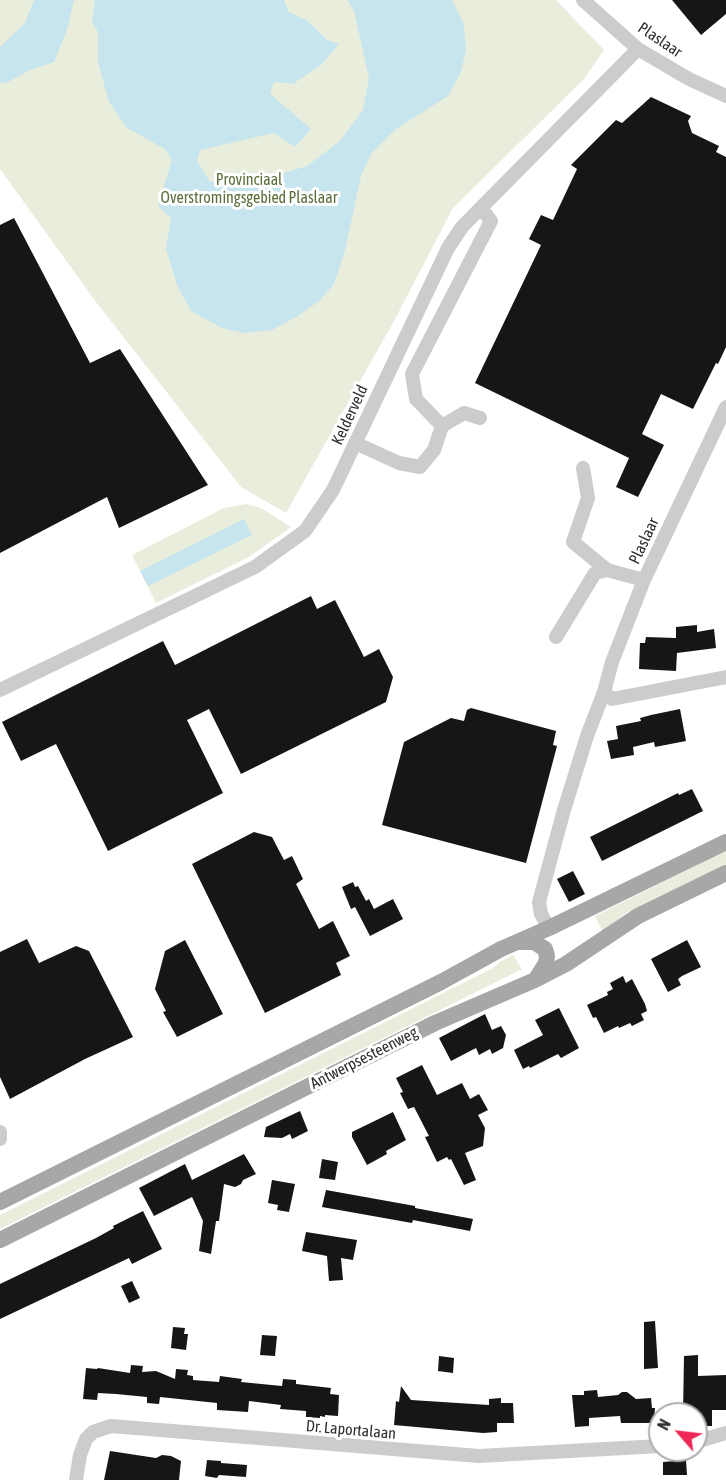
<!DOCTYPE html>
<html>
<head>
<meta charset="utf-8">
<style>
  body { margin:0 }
  #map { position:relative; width:726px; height:1480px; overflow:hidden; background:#fff; font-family:"Asap Condensed",sans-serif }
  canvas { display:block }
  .north { position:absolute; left:648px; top:1402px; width:60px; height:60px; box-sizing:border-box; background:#fff; border:2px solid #acacac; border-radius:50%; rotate:298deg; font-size:16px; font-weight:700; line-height:24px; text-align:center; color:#2f2f2f }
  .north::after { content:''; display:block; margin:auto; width:21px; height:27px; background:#ef2855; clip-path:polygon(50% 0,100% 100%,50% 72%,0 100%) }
</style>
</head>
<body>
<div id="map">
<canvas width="726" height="1480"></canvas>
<div class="north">N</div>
</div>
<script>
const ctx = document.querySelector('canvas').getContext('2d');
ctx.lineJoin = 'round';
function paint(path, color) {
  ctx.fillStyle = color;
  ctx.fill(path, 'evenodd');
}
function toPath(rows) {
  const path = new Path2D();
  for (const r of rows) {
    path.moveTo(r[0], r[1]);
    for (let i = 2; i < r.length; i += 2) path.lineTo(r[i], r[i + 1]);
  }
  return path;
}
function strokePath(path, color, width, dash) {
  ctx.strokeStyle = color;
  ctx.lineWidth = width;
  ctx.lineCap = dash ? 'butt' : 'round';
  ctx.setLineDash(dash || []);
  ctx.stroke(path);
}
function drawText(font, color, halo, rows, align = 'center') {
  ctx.font = font + ' "Asap Condensed",sans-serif';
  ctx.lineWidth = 6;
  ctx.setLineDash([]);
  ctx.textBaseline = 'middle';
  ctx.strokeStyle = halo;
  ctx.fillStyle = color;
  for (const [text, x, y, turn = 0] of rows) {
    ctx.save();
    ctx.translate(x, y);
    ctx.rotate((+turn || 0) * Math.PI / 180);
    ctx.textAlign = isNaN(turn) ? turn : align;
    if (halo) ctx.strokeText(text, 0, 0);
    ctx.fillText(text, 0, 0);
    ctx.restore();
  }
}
paint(toPath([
  [0,0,556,0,604,50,584,79,453,208,395,319,286,513,241,487,96,302,0,169],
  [246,504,261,508,291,527,249,557,156,603,132,555,224,508],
  [726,851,726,865,626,913,602,931,595,916],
  [513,955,522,969,0,1229,0,1215,493,968,500,962]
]), '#e8eddc');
paint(toPath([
  [34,0,74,0,67,29,54,62,30,70,6,83,0,82,0,47,25,23],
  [95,0,284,0,289,12,308,21,327,40,339,44,322,64,293,84,274,82,270,94,311,129,295,147,274,133,200,150,197,161,210,182,240,172,277,175,307,166,340,141,363,110,369,78,354,11,347,0,452,0,463,22,466,49,461,72,448,96,396,129,371,154,361,176,345,250,334,284,319,301,298,316,272,330,244,333,222,328,191,311,177,285,166,249,171,218,158,206,172,160,165,149,127,128,109,102,98,62,98,32,92,22],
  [244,519,252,535,148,586,140,571]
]), '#c7e5ee');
paint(toPath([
  [672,0,726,0,726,14,701,35],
  [651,97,691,116,688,121,692,133,719,146,716,152,726,157,726,347,718,364,716,363,693,409,661,394,642,434,664,445,638,497,616,487,629,458,475,383,541,245,529,239,541,215,553,220,577,169,571,165,616,120,622,123],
  [14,218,90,363,120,349,208,485,119,528,107,497,0,553,0,225],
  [311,596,317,609,335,600,364,657,379,649,393,677,386,702,241,774,209,709,187,720,223,793,108,851,56,744,21,761,2,722,163,641,175,665],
  [697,625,697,632,714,629,716,648,677,653,676,671,639,669,640,643,645,643,646,637,676,638,676,627],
  [471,708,556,731,553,745,557,746,526,863,382,825,404,742,451,718,464,721,467,710],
  [680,709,686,741,655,747,654,742,633,747,634,755,611,759,607,741,618,739,616,726,641,721,640,718,651,715],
  [692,789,703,811,602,861,590,837,678,793,679,795],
  [254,832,272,837,284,860,292,856,303,879,296,884,319,929,333,921,350,956,336,963,341,975,265,1013,192,864],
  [573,871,585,894,569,902,557,879],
  [353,882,355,887,358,886,366,901,369,899,374,909,393,899,403,919,370,936,355,907,351,909,342,887],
  [27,939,39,963,76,946,89,951,133,1037,85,1059,10,1099,0,1077,0,952],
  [185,940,223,1014,177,1037,163,1012,166,1011,155,989,165,951],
  [687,940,701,967,682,976,678,979,681,985,668,992,651,959],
  [623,976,626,983,632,979,645,1004,647,1011,641,1014,644,1020,632,1026,630,1023,619,1028,618,1026,604,1033,596,1017,593,1018,587,1005,608,995,607,992,613,989,610,983],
  [559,1008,579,1048,561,1058,558,1054,530,1068,529,1066,523,1069,514,1050,543,1035,535,1020],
  [485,1014,492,1030,501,1026,506,1035,503,1048,492,1054,490,1049,479,1055,476,1048,451,1061,439,1038],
  [422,1065,437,1095,462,1083,470,1099,479,1094,488,1110,478,1115,485,1128,483,1146,465,1153,476,1180,464,1185,451,1159,449,1160,447,1157,437,1162,425,1137,429,1136,414,1107,408,1109,400,1093,403,1092,396,1078],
  [300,1111,308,1131,292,1139,290,1134,282,1138,264,1137,266,1127],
  [393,1112,406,1140,386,1151,387,1154,367,1165,352,1137,352,1132],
  [244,1154,256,1174,243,1180,241,1184,235,1187,224,1184,219,1221,216,1221,211,1254,199,1251,203,1221,192,1197,154,1216,139,1188,185,1164,192,1180],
  [322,1159,338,1162,335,1180,319,1178],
  [272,1180,295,1184,289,1212,277,1210,278,1205,268,1203],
  [326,1190,415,1206,415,1208,473,1219,470,1231,413,1220,412,1223,322,1207],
  [143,1211,162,1249,132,1264,129,1258,0,1319,0,1284,96,1238,114,1228,113,1226],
  [306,1232,357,1240,353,1260,341,1258,343,1280,329,1281,327,1256,302,1251],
  [132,1281,140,1298,129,1303,121,1286],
  [655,1321,658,1368,644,1369,644,1322],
  [173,1327,185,1328,184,1334,188,1334,186,1350,171,1348],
  [262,1335,277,1336,275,1356,260,1355],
  [698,1355,698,1376,726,1375,726,1410,712,1410,712,1426,696,1426,696,1414,683,1414,684,1356],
  [439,1356,454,1358,453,1373,438,1371],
  [131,1365,143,1366,142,1372,156,1371,175,1379,176,1369,188,1370,187,1375,193,1376,193,1380,219,1382,220,1376,242,1379,241,1382,282,1386,283,1379,296,1380,296,1384,331,1388,330,1394,339,1395,338,1416,325,1415,325,1417,320,1416,320,1418,306,1417,306,1411,280,1409,281,1405,249,1401,248,1412,217,1410,217,1403,160,1397,159,1404,147,1403,147,1397,116,1394,98,1393,97,1400,83,1399,86,1368,97,1369,98,1368,130,1373],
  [401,1386,411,1400,489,1405,489,1399,501,1398,501,1403,513,1403,514,1423,497,1423,497,1432,483,1433,394,1425,396,1401,399,1402],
  [597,1390,598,1397,618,1395,622,1392,627,1392,636,1399,651,1398,652,1408,655,1408,654,1423,621,1423,620,1416,589,1418,589,1426,575,1427,572,1395,584,1395,584,1391],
  [110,1451,156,1458,162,1455,171,1456,181,1461,179,1480,104,1480],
  [207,1460,221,1461,221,1463,247,1465,246,1477,219,1475,217,1478,205,1476],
  [686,1460,687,1475,663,1475,663,1462]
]), '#161616');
strokePath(toPath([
  [583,0,638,49,689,79,726,96],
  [442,426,416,399,412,374,491,221,481,208],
  [355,443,399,463,420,467,434,450,442,426,464,413,480,418],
  [583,468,588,498,573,542,607,570],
  [556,637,595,573,607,570,644,580],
  [0,690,255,567,305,531,333,490,448,248,462,227,638,49],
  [604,692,612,699,726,677],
  [549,928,541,914,539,902,564,810,587,736,604,692,612,662,644,580,726,407],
  [0,1132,0,1139],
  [696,1442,726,1433],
  [76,1480,80,1455,86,1439,93,1432,111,1426,479,1456,660,1446]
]), '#ccc', 14);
strokePath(toPath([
  [520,942,534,942,545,949,547,956,546,963,536,979],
  [0,1202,441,982,501,949,549,928,726,842],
  [0,1240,435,1023,535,980,566,964,638,916,726,873]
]), '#a7a7a7', 16);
drawText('16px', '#2f2f2f', '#fff', [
  ["Plaslaar",660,40,34],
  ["Kelderveld",350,415,-65],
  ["Plaslaar",644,541,-65],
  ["Antwerpsesteenweg",364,1058,-27],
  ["Dr. Laportalaan",351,1430,5]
]);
drawText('16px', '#5a6d3a', '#fff', [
  ["Provinciaal",249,180],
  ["Overstromingsgebied Plaslaar",249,198]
]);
</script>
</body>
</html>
